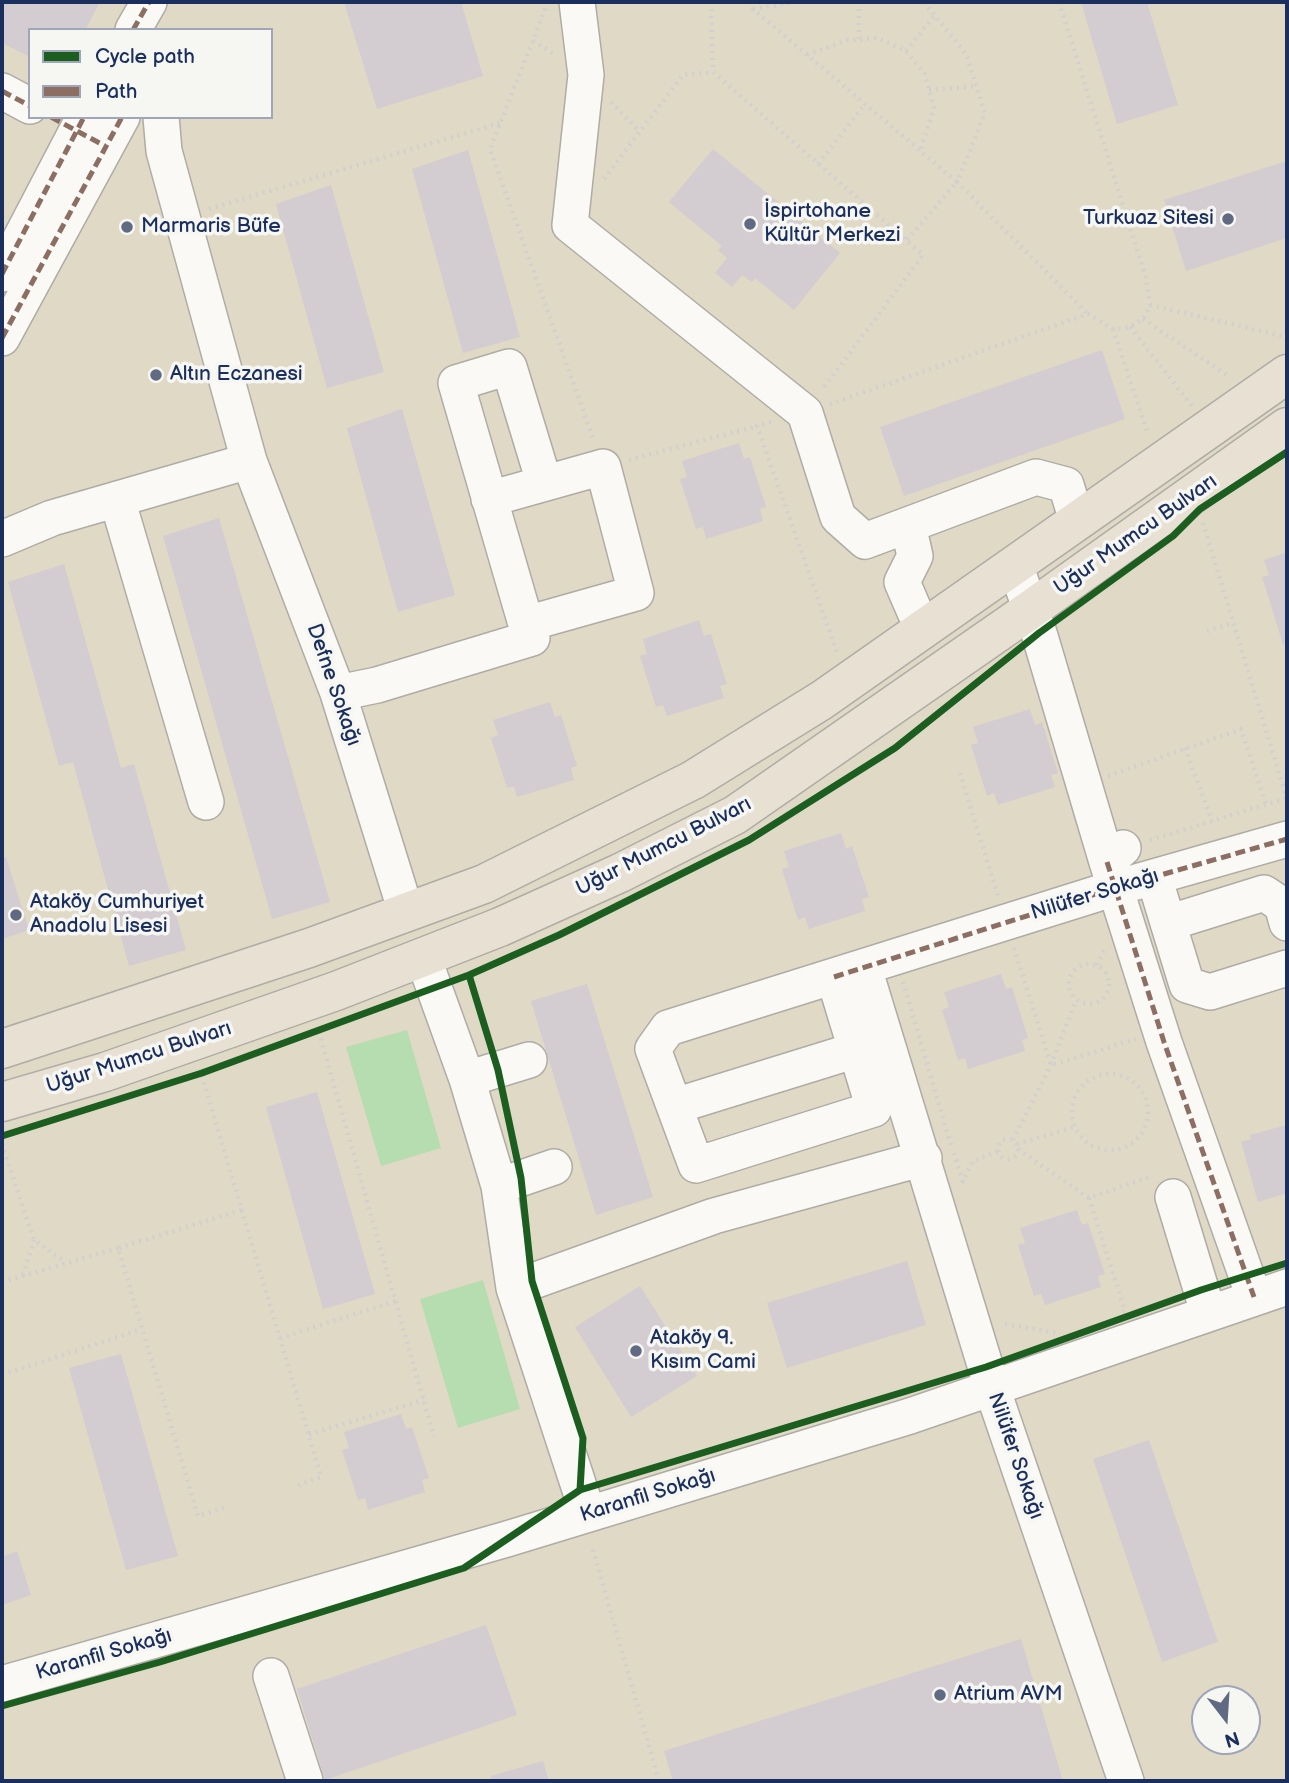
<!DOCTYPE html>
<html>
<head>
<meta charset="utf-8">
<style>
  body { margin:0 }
  #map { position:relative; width:1289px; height:1783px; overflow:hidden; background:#e0d9c6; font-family:"Balsamiq Sans",sans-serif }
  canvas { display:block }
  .frame { position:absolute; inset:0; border:4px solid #1b2f5e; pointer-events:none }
  .legend { position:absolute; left:28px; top:28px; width:245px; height:91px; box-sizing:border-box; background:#f6f6f2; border:2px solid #9ea6b7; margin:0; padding:9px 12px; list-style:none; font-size:21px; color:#1b2f5e }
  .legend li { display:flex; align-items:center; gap:14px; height:35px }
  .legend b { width:35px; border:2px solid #9ea6b7 }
  .north { position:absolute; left:1191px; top:1685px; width:70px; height:70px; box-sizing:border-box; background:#f6f6f2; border:2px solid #9ea6b7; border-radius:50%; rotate:163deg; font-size:19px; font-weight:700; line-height:28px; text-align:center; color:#1b2f5e }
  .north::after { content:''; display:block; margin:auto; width:24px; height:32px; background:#606a82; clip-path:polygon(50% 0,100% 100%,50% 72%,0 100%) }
</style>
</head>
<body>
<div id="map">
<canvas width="1289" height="1783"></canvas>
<div class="frame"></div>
<ul class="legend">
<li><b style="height:9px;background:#1b5e20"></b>Cycle path</li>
<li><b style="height:9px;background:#8d6e63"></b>Path</li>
</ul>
<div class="north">N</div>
</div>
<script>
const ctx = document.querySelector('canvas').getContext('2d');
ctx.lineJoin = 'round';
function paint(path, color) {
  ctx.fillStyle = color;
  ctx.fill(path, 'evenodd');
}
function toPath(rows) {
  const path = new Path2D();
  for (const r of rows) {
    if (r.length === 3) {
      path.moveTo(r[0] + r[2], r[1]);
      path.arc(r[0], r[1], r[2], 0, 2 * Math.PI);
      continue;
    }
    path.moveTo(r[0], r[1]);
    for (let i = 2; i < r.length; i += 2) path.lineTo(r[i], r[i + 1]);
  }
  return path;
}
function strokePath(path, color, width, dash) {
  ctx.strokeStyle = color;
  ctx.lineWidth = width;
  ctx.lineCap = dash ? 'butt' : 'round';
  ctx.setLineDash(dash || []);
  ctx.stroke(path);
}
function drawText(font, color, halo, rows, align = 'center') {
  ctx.font = font + ' "Balsamiq Sans",sans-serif';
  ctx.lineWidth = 7;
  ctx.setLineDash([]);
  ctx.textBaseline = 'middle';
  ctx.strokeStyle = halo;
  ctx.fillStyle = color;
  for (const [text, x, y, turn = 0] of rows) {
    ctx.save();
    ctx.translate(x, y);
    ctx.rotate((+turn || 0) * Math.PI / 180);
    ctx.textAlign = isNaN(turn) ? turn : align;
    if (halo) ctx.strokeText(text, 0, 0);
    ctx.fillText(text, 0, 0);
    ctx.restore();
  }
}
paint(toPath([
  [407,1030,441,1148,381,1166,346,1047],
  [483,1280,520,1409,458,1428,420,1299]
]), '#b5ddb0');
paint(toPath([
  [2,2,100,2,85,30,30,30,30,57,2,43],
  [344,2,461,2,483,76,377,109],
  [1081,2,1147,2,1178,105,1117,124],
  [713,149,840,253,794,310,755,278,752,282,742,275,732,287,715,273,727,258,718,250,722,246,669,202],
  [468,150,520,337,463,353,412,169],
  [1287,161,1287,238,1186,271,1164,200],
  [331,185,384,372,327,388,276,204],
  [1102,350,1125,419,904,496,880,427],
  [402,409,455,595,398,612,347,428],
  [739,443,744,459,750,457,766,507,760,509,763,521,706,539,703,527,696,529,680,479,687,477,682,461],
  [219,518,330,902,272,919,163,536],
  [1287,552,1287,643,1283,644,1262,577,1269,575,1264,560],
  [64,564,121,768,134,764,186,950,129,966,73,762,59,766,8,582],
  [699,620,704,636,711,634,727,684,720,686,724,698,667,716,663,705,656,707,640,656,647,654,643,639],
  [550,702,555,717,561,715,577,766,571,768,574,780,517,797,514,786,507,788,491,738,498,735,493,720],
  [1030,709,1035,725,1042,722,1058,773,1051,775,1055,787,998,805,994,793,987,796,971,745,978,743,973,727],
  [841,833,846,849,852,846,869,897,862,899,865,911,809,929,805,917,798,920,782,869,789,867,784,851],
  [6,857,29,930,2,939,2,858],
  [1001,974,1006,989,1012,987,1028,1038,1022,1040,1025,1051,968,1069,965,1058,958,1060,942,1010,949,1007,944,992],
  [587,984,653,1197,596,1215,531,1001],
  [317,1092,375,1294,323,1309,266,1107],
  [1287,1125,1287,1193,1258,1202,1241,1142,1251,1139,1250,1135],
  [1077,1210,1082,1225,1088,1223,1105,1274,1098,1276,1101,1287,1045,1305,1041,1294,1034,1296,1018,1245,1025,1243,1020,1228],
  [907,1261,926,1325,787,1368,767,1303],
  [640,1286,697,1376,631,1417,575,1327],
  [121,1354,178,1556,126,1570,69,1368],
  [401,1414,406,1429,412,1427,429,1478,422,1480,425,1492,368,1510,365,1498,358,1500,342,1450,349,1448,344,1432],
  [1149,1440,1218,1642,1162,1662,1093,1459],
  [17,1551,31,1595,2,1605,2,1557],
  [486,1625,517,1715,325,1780,297,1689],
  [1021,1639,1063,1781,673,1781,664,1751],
  [543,1761,549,1781,491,1781,491,1776]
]), '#d3ccd0');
const minor = toPath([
  [577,2,586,75,570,225,805,413,838,517,865,541,1036,477,1066,485,1077,521],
  [133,30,149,2],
  [2,91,30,106],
  [161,117,164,151,249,461,338,693,406,912],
  [2,274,84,117],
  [2,338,122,117],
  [117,499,206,802],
  [908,525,915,556,902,582,915,612],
  [2,539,52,518,249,461],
  [1015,565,1039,633,1107,862,1123,848],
  [526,624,456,383,509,367,544,482],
  [338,693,377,685,532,638,526,624,636,593,603,467,489,499],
  [1107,862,1164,1042,1254,1297],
  [1154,877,1187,985,1210,992,1287,968],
  [1168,923,1264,893,1282,905,1287,923],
  [423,957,467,1079,499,1186,514,1288,588,1514],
  [864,968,992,1388,1126,1781],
  [834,977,874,1109,696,1165,653,1049,668,1028,1115,888,1287,839],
  [467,1079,529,1060],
  [675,1106,856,1050],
  [499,1186,554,1167],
  [1173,1197,1208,1312],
  [514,1288,714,1216,924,1158],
  [271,1676,305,1781],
  [2,1684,507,1539,910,1416,1287,1287]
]);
const major = toPath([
  [2,1049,309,948,484,884,693,780,822,700,1287,374],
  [2,1102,105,1072,336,991,500,927,620,873,735,815,1030,610,1287,427]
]);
strokePath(minor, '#aeaca4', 38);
strokePath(major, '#aeaca4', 41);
strokePath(toPath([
  [544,2,546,7,490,149,594,441],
  [711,2,713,72],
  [749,2,753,9,957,182,906,241],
  [924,2,966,54,985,113,957,182,1088,314],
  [753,9,795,2],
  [859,39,859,2],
  [533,41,554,54],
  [906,51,935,15],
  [807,55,848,40,878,38,906,51,925,74,934,108,920,151],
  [929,90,977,86],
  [611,102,640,132],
  [818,164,865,104],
  [604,179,683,75,713,72,923,255,822,390],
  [209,209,500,123],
  [1150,305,1287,337],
  [1143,319,1230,377],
  [1130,327,1192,406],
  [1113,329,1148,434],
  [830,404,1088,314,1113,329,1130,327,1143,319,1150,305,1146,278,1059,2],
  [771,422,757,426,838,655],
  [629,460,757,426],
  [1203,523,1287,799],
  [1207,631,1233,623],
  [1185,748,1212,821],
  [960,773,998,896],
  [1108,776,1241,729,1266,804],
  [1150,840,1287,798],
  [1014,948,1051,1065,1136,1039],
  [1089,984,20],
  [1097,965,1104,950],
  [903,982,951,1145],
  [319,1032,434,1437],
  [200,1069,321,1477,296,1486],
  [1110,1112,38],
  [1008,1149,10],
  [1013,1140,1051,1065,1076,1000],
  [2,1144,34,1240,65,1262],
  [1017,1144,1074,1127],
  [1018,1149,1089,1198,1152,1176],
  [954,1153,963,1182],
  [962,1183,973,1161,998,1151],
  [1089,1198,1125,1311,1122,1312],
  [23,1275,34,1240],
  [2,1282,118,1248],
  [1005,1324,1057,1333],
  [280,1338,396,1301],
  [2,1375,142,1329],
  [309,1434,424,1400],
  [224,1508,198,1516,118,1248,242,1210],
  [593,1550,659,1781]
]), '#d1d0ce', 4.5, [2, 5]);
strokePath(minor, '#faf9f6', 35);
strokePath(major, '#e7e0d3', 38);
strokePath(toPath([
  [133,30,149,2],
  [2,91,30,106],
  [51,117,105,146],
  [2,274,84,117],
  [2,338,122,117],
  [1107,862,1164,1042,1254,1297],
  [834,977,1115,888,1287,839]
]), '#8d6e63', 5, [10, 5]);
strokePath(toPath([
  [469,975,498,1070,521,1178,532,1281,583,1438,580,1490,986,1367,1201,1290,1287,1263],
  [2,1136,202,1073,469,975,559,935,749,840,895,748,1039,633,1173,536,1200,509,1287,452],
  [2,1706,160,1662,464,1568,580,1490]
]), '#1b5e20', 7);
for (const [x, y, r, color] of [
  [1228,219,7,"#606a82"],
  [750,224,7,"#606a82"],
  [127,227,7,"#606a82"],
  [156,375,7,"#606a82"],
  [16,915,7,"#606a82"],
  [636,1351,7,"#606a82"],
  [940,1695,7,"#606a82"]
]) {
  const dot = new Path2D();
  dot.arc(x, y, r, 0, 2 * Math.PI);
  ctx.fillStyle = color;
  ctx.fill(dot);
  strokePath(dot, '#f6f6f2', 2.5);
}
drawText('21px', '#1b2f5e', '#f6f6f2', [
  ["İspirtohane",764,212],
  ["Kültür Merkezi",764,236],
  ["Turkuaz Sitesi",1214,219,"right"],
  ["Marmaris Büfe",141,227],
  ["Altın Eczanesi",170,375],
  ["Ataköy Cumhuriyet",30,903],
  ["Anadolu Lisesi",30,927],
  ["Ataköy 9.",650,1339],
  ["Kısım Cami",650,1363],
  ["Atrium AVM",954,1695]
], 'left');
drawText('21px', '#1b2f5e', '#f6f6f2', [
  ["Uğur Mumcu Bulvarı",1136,535,-35],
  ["Defne Sokağı",333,685,71],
  ["Uğur Mumcu Bulvarı",664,847,-27],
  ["Nilüfer Sokağı",1095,895,-17],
  ["Uğur Mumcu Bulvarı",139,1058,-18],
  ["Nilüfer Sokağı",1015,1456,71],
  ["Karanfil Sokağı",648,1496,-17],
  ["Karanfil Sokağı",104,1655,-16]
]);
</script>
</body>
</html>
